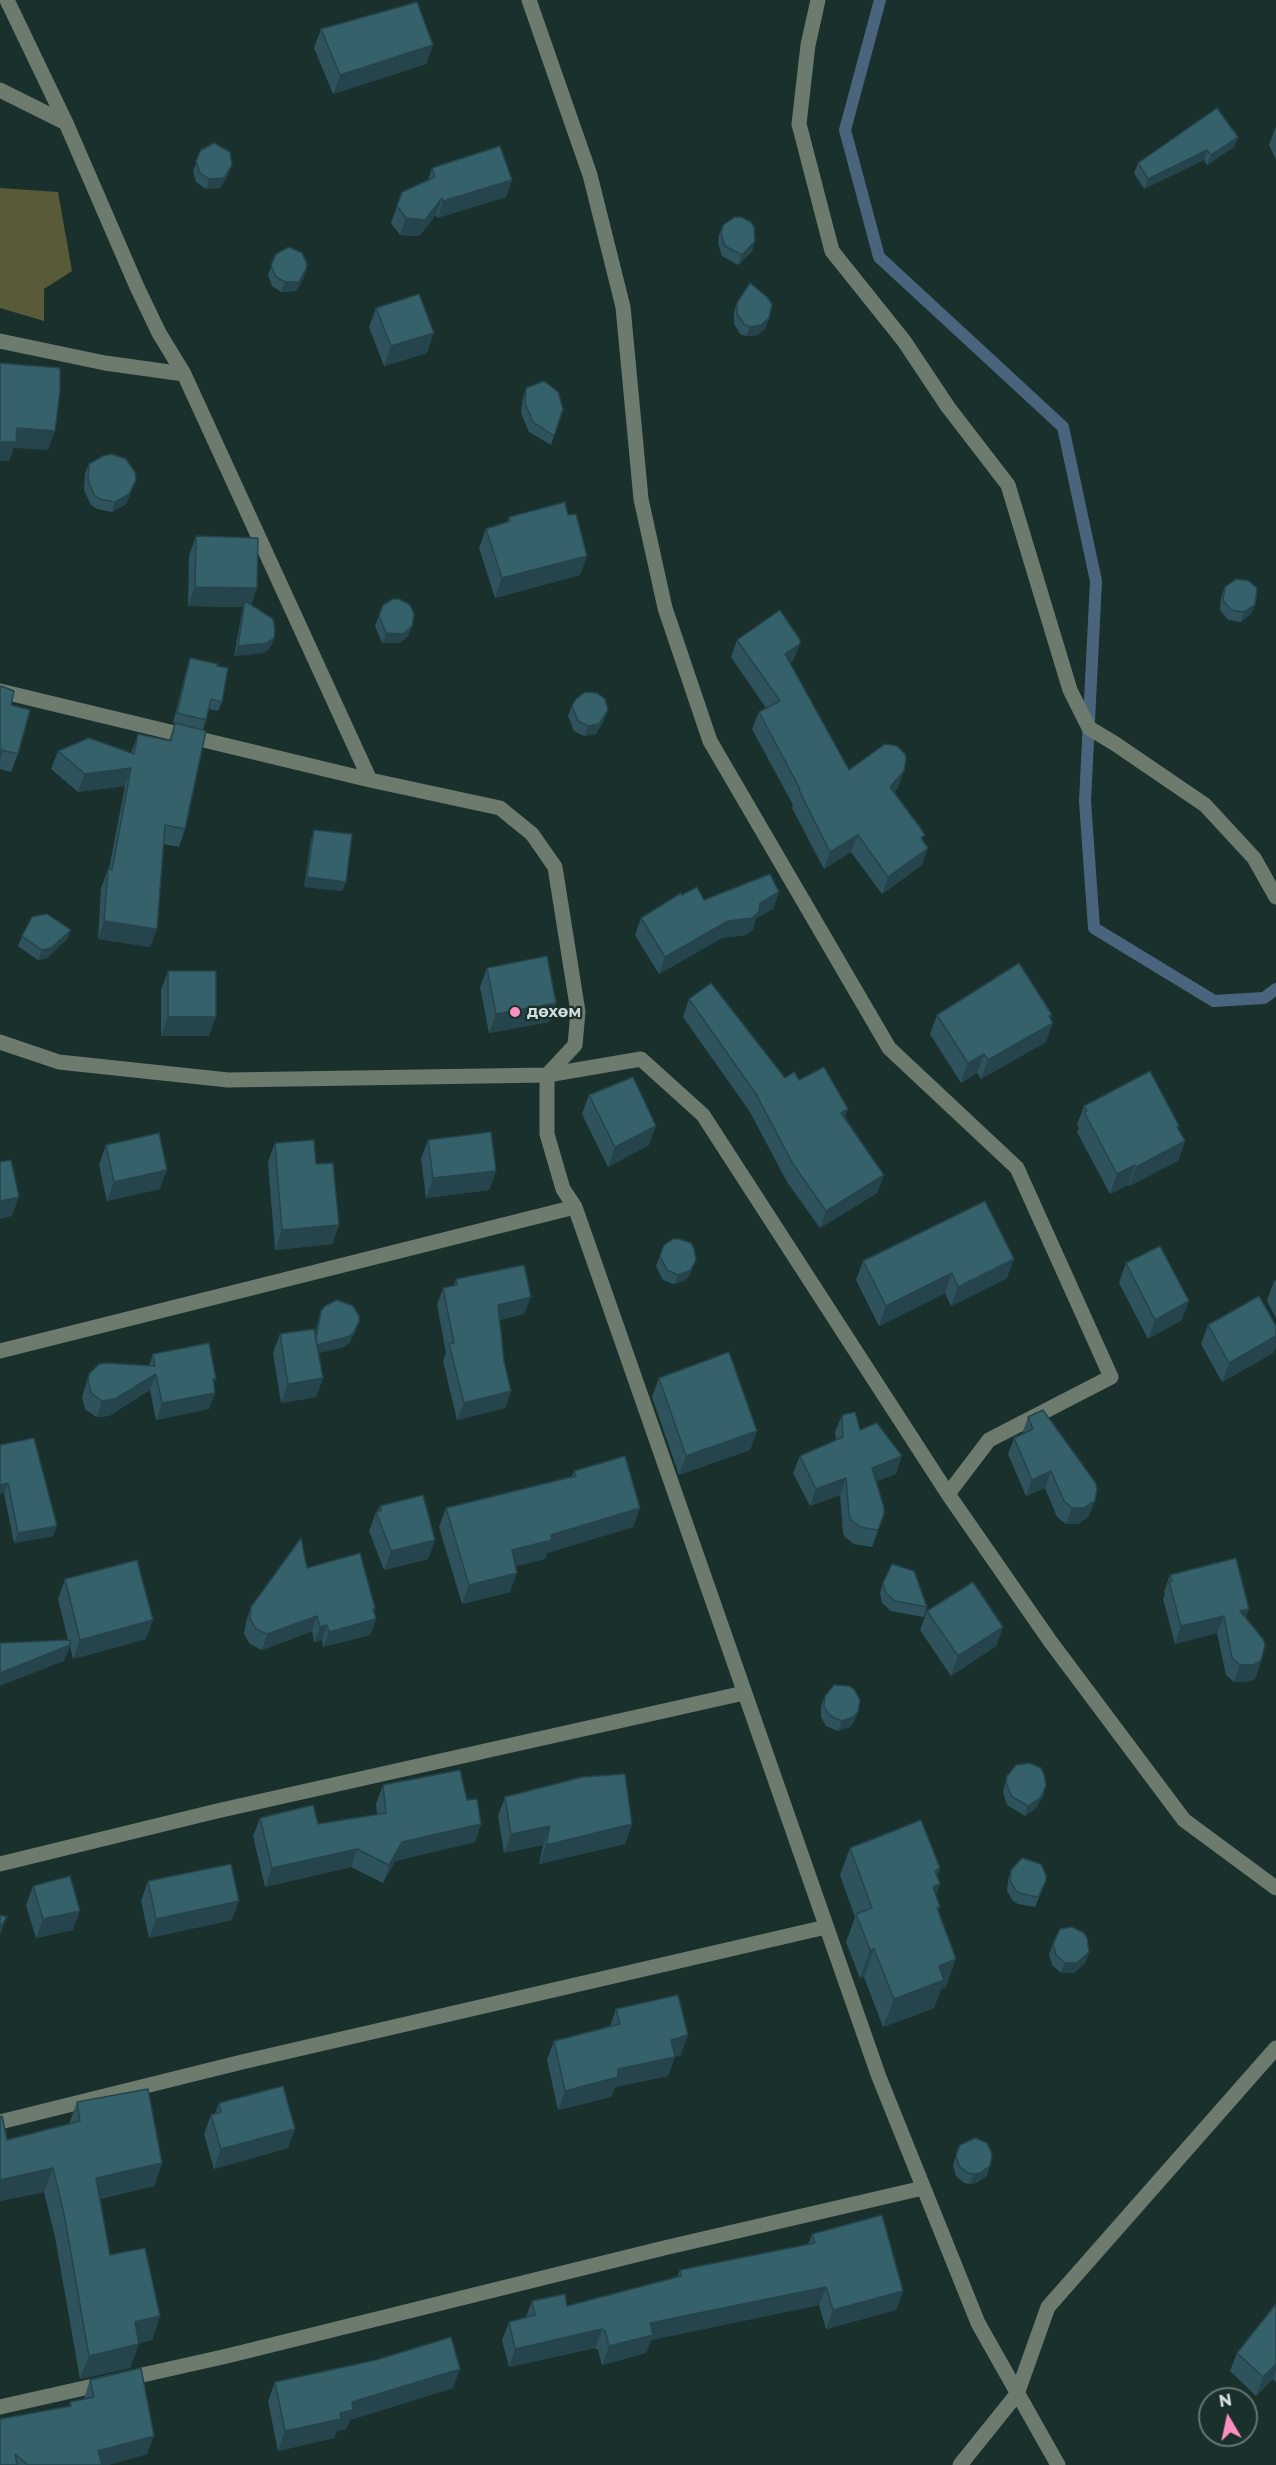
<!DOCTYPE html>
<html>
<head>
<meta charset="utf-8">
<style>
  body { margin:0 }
  #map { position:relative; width:1276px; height:2465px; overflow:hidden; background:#1a302c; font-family:Montserrat,sans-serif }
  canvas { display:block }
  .north { position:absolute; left:1198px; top:2387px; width:60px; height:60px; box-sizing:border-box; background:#1a302c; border:2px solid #647672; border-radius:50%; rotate:351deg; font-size:16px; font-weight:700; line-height:24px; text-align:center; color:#d2dfdc }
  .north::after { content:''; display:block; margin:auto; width:21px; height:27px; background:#fd8ec0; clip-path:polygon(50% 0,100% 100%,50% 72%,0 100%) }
</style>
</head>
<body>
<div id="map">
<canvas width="1276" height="2465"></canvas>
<div class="north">N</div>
</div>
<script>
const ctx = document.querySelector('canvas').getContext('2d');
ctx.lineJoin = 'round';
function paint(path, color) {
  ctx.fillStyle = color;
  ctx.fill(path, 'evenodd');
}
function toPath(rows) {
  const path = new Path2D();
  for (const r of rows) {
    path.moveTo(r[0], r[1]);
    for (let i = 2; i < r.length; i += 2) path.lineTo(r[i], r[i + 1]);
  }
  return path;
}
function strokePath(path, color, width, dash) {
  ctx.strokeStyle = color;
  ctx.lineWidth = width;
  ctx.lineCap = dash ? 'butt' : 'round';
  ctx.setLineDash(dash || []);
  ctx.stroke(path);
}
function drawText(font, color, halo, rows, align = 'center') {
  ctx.font = font + ' Montserrat,sans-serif';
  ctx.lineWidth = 4.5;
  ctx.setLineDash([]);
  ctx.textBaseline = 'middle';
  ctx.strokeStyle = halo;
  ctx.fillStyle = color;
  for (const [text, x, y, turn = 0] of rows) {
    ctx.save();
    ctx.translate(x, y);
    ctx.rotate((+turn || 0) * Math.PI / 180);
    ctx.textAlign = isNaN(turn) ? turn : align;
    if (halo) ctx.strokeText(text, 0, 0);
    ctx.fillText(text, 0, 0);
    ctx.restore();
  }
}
paint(toPath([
  [0,188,58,192,72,271,44,289,44,321,0,308]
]), '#585a38');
strokePath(toPath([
  [880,0,845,130,879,257,1063,427,1096,581,1085,801,1094,928,1214,1001,1264,998,1276,989]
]), '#4b647e', 12);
strokePath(toPath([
  [7,0,66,123,137,287,159,333,184,374,370,780,500,808,532,834,555,867,578,1012,575,1045,547,1075,547,1134,563,1189,575,1207,879,2077,978,2323,1058,2465],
  [529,0,590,175,623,307,641,499,665,608,710,741,889,1048,1017,1168,1111,1377,989,1440,948,1494,1050,1641,1184,1820,1276,1888],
  [818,0,808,45,799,124,832,251,904,341,948,407,1008,485,1070,690,1089,728,1114,743,1205,805,1254,858,1276,897],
  [0,90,66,123],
  [0,341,105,363,184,374],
  [0,691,370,780],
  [0,1042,59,1062,228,1080,547,1075,641,1059,703,1115,948,1494],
  [0,1351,575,1207],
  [0,1864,217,1811,744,1693],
  [0,2122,242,2062,826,1927],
  [0,2407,227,2356,664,2248,923,2188],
  [960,2465,1017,2394,1048,2307,1276,2048]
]), '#6d7a6e', 15);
paint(toPath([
  [321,29,433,45,426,64,333,94,314,48],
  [1276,126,1276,160,1269,145],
  [1238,137,1234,147,1207,165,1204,160,1144,189,1134,173,1138,163],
  [201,150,228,175,220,188,206,189,196,182,193,171],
  [432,168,512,180,506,197,437,218,436,215,419,236,400,235,391,223,402,192,428,180],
  [723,225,755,241,752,251,738,265,722,256,718,243,719,235],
  [276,254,306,269,303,279,296,291,281,292,272,286,268,275],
  [737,303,766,328,757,335,746,336,740,334,734,324,734,312],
  [376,308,427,353,384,366,369,327],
  [526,388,563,409,551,445,529,432,521,413,523,398],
  [89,464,132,490,126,504,112,512,97,509,91,505,84,490,85,473],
  [568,515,587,556,580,575,495,598,479,548,486,529,507,522,509,517],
  [196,536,257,588,251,605,274,638,270,648,264,653,234,656,243,607,188,606,189,556],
  [1225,587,1255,605,1251,614,1241,622,1228,620,1220,610,1221,597],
  [383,605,412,626,408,636,400,643,382,643,375,626],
  [737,640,793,661,790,663,849,770,898,788,894,792,923,840,922,865,882,894,851,852,824,869,792,808,793,805,752,729,759,712,766,708,731,657],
  [190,658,217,666,222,702,218,711,209,709,206,720,203,730,173,723,187,667],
  [0,689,11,705,18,754,11,772,0,769],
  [572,706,608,710,604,720,596,734,584,736,574,731,568,716],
  [175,723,185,829,179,847,163,844,150,947,98,939,101,888,108,869,109,869,125,786,78,792,51,769,58,751,131,753,138,734,169,740],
  [314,830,346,882,342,891,304,887,311,840],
  [779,892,773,909,756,918,753,929,746,935,722,938,659,974,635,935,641,918,682,895,704,900],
  [71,930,67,939,47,958,38,960,18,946,22,936],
  [487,968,549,1022,489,1033,480,987],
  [168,971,209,1036,161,1036,161,990],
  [689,999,785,1078,799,1080,845,1117,884,1175,877,1193,820,1228,787,1182,750,1112,683,1017],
  [937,1015,1051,1019,1046,1042,981,1079,977,1073,961,1083,930,1034],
  [589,1095,649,1145,608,1167,582,1114],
  [1084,1106,1179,1126,1178,1129,1185,1141,1178,1161,1129,1186,1128,1185,1110,1194,1077,1132,1079,1128,1077,1125],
  [428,1140,496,1171,489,1190,426,1198,421,1159],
  [275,1143,339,1225,332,1244,275,1250,268,1162],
  [106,1145,160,1189,107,1201,99,1165],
  [664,1245,692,1270,686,1280,674,1284,663,1280,656,1266],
  [863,1261,1007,1278,951,1306,945,1293,879,1326,856,1280],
  [1126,1263,1182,1320,1148,1339,1119,1283],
  [456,1279,524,1314,500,1320,504,1361,511,1391,505,1408,457,1420,443,1361,446,1353,437,1305,443,1288,454,1286],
  [1276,1280,1276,1318,1267,1301,1274,1281],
  [321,1311,359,1322,355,1332,349,1343,344,1347,318,1353,323,1378,316,1397,281,1403,273,1353,280,1334,315,1335,318,1321],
  [1208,1325,1276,1326,1276,1346,1273,1353,1222,1382,1201,1344],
  [153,1354,214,1385,215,1393,209,1409,156,1420,150,1390,109,1416,96,1417,85,1409,82,1397,89,1374,149,1366],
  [659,1378,757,1431,750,1450,679,1475,652,1397],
  [842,1415,860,1430,896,1474,876,1481,884,1514,872,1547,854,1544,845,1537,843,1532,840,1495,810,1506,793,1473,800,1456,836,1440,835,1432],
  [1028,1417,1095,1501,1088,1517,1078,1524,1066,1524,1057,1517,1045,1488,1026,1496,1008,1454,1014,1438,1022,1434],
  [0,1445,53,1536,14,1543,4,1493],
  [574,1471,633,1527,547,1553,545,1559,516,1566,510,1592,462,1604,439,1527,446,1508,572,1476],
  [380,1506,435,1540,428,1559,384,1570,369,1531,376,1512,377,1512],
  [307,1568,374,1612,376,1619,370,1635,323,1647,322,1640,314,1642,312,1631,262,1650,250,1644,244,1634,246,1622,251,1607],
  [1170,1575,1246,1618,1261,1661,1255,1679,1246,1682,1234,1682,1226,1675,1217,1633,1175,1644,1163,1599,1165,1594,1164,1592],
  [65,1579,146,1639,73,1659,70,1646,64,1661,68,1640,58,1599],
  [883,1583,927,1607,924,1617,891,1611,882,1603,880,1593],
  [927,1611,1003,1627,996,1646,951,1676,920,1630],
  [825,1696,858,1712,854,1722,850,1727,838,1731,826,1726,821,1717,821,1706],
  [1007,1776,1046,1786,1043,1796,1036,1808,1025,1816,1007,1805,1003,1792],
  [383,1785,467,1800,481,1824,475,1842,395,1861,383,1883,351,1867,265,1887,253,1836,260,1818,318,1824,377,1814,376,1804],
  [505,1797,632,1824,625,1844,539,1864,543,1845,504,1853,498,1816],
  [850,1848,940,1868,937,1876,936,1896,940,1907,938,1910,946,1987,941,1989,934,2008,883,2027,864,1977,860,1978,846,1942,855,1917,840,1875],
  [1011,1870,1042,1891,1035,1907,1018,1904,1013,1901,1007,1891,1008,1880],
  [148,1881,232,1920,149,1938,141,1901],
  [33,1886,73,1930,36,1938,26,1905],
  [1053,1944,1086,1962,1074,1973,1061,1973,1052,1965,1049,1954],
  [616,2009,681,2055,675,2056,668,2076,615,2087,611,2097,558,2110,547,2060,554,2041,610,2026],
  [77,2102,162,2163,154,2186,100,2199,110,2255,160,2316,152,2340,139,2343,130,2368,80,2379,55,2237,44,2192,0,2201,0,2117,7,2140,69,2124],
  [219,2103,295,2129,288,2148,214,2169,204,2134,211,2115,215,2114],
  [960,2145,987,2176,976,2183,970,2184,964,2183,956,2176,953,2165],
  [812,2234,903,2291,896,2310,826,2329,819,2305,651,2340,646,2353,602,2365,598,2350,595,2348,509,2367,502,2340,509,2322,526,2317,532,2301,567,2306,677,2277,680,2270,808,2245],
  [1276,2304,1276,2382,1273,2379,1256,2396,1230,2371,1237,2353],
  [90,2380,147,2454,108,2465,0,2465,69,2406,70,2402,84,2399],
  [275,2382,453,2388,350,2420,346,2429,337,2431,334,2438,278,2451,268,2401]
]), '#2e535c');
paint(toPath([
  [433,45,426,64,333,94,340,75],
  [1238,137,1234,147,1207,165,1211,155],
  [1207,150,1204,160,1144,189,1148,179],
  [232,165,228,175,220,188,206,189,209,179],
  [512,180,506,197,437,218,443,201],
  [442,198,436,215,419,236,400,235,406,218],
  [755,241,752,251,738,265,742,255],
  [306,269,303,279,296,291,281,292,285,282],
  [769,318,766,328,757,335,746,336,750,327],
  [434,333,427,353,384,366,391,346],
  [17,428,55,431,48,450,14,448,9,461,0,461,0,442],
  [136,480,126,504,112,512,115,502],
  [587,556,580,575,495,598,502,578],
  [195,587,257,588,250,608,245,601,243,607,188,606],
  [1255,605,1251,614,1241,622,1244,612],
  [412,626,408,636,400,643,382,643,386,633],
  [274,638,270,648,264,653,234,656,238,646],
  [800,644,793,661,779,671,785,654],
  [608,710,604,720,596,734,584,736,588,726],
  [131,768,125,786,78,792,85,774],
  [904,771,898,788,883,804,890,787],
  [858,835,851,852,824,869,830,852],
  [928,848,922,865,882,894,888,877],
  [307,877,346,882,342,891,304,887],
  [779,892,773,909,756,918,753,929,746,935,722,938,659,974,665,957],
  [104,921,157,929,150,947,98,939],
  [71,930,67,939,47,958,38,960,42,950],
  [556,1003,549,1022,489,1033,496,1014],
  [1052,1015,1048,1026,1053,1023,1046,1042,981,1079,988,1060],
  [168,1017,216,1017,209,1036,161,1036],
  [984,1054,977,1073,961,1083,968,1063],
  [848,1109,841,1127,841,1113],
  [656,1126,649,1145,608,1167,615,1147],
  [1185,1141,1178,1161,1129,1186,1136,1167],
  [1135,1165,1128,1185,1110,1194,1117,1174],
  [167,1170,160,1189,107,1201,114,1182],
  [496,1171,489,1190,426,1198,433,1178],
  [884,1175,877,1193,820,1228,826,1211],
  [19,1197,12,1216,0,1219,0,1201],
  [339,1225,332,1244,275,1250,282,1230],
  [1014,1259,1007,1278,951,1306,958,1287],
  [696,1260,692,1270,686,1280,674,1284,678,1275],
  [952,1273,945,1293,879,1326,886,1306],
  [531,1297,524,1314,492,1322,498,1305],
  [1189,1301,1182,1320,1148,1339,1155,1320],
  [359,1322,355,1332,349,1343,344,1347,311,1355,314,1345],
  [1276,1336,1276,1346,1273,1353,1222,1382,1229,1363],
  [156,1374,150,1390,109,1416,96,1417,102,1401],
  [323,1378,316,1397,281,1403,288,1384],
  [213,1379,216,1379,210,1394,215,1393,209,1409,156,1420,162,1403],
  [511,1391,505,1408,457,1420,464,1403],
  [757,1431,750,1450,679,1475,686,1456],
  [902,1456,896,1474,866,1485,872,1468],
  [1051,1471,1045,1488,1026,1496,1032,1480],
  [846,1478,840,1495,810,1506,816,1489],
  [8,1483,4,1493,0,1494,0,1485],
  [1095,1501,1088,1517,1078,1524,1066,1524,1072,1508],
  [640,1508,633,1527,547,1553,545,1559,505,1569,512,1550,551,1535],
  [57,1526,53,1536,14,1543,18,1533],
  [435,1540,428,1559,384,1570,391,1551],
  [517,1573,510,1592,462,1604,469,1585],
  [375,1608,371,1621,376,1619,370,1635,323,1647,329,1632],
  [1249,1609,1243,1626,1240,1611],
  [317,1616,312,1631,262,1650,267,1634],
  [1224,1616,1217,1633,1175,1644,1181,1626],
  [153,1620,146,1639,73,1659,80,1640],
  [327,1625,322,1640,314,1642,320,1627],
  [1003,1627,996,1646,951,1676,958,1656],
  [70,1645,64,1661,0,1686,0,1673],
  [1261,1661,1255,1679,1246,1682,1234,1682,1240,1665],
  [858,1712,854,1722,850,1727,838,1731,842,1721],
  [1046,1786,1043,1796,1036,1808,1025,1816,1028,1806],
  [481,1824,475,1842,395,1861,383,1883,389,1865,402,1842],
  [632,1824,625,1844,539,1864,546,1845],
  [550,1826,543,1845,504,1853,511,1834],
  [357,1849,351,1867,265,1887,272,1868],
  [940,1868,933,1887,940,1884,930,1912,923,1915,935,1871],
  [239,1901,232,1920,149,1938,156,1919],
  [80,1911,73,1930,36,1938,43,1919],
  [7,1917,0,1935,0,1928],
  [874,1949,864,1977,860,1978,870,1950],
  [1089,1952,1086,1962,1074,1973,1061,1973,1065,1963],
  [956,1959,946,1987,941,1989,934,2008,883,2027,894,1999,939,1966],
  [688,2035,681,2055,665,2059,675,2057,668,2076,615,2087,611,2097,558,2110,565,2091,618,2069,671,2040],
  [295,2129,288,2148,214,2169,221,2149],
  [162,2163,154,2186,87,2201,96,2178],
  [990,2166,987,2176,976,2183,970,2184,974,2174],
  [53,2168,44,2192,0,2201,0,2180],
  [826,2287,819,2305,651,2340,646,2353,602,2365,609,2346,650,2323],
  [903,2291,896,2310,826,2329,833,2310],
  [160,2316,152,2340,126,2346,135,2322],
  [602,2329,595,2348,509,2367,515,2349],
  [139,2344,130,2368,80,2379,89,2356],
  [1276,2364,1276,2370,1273,2379,1256,2396,1263,2377],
  [460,2369,453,2388,350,2420,346,2429,337,2431,334,2438,278,2451,285,2431,340,2413,352,2402],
  [154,2436,147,2454,108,2465,93,2465,98,2451]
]), '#25444b');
const building = toPath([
  [417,2,433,45,340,75,321,29,417,2],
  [1217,108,1238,137,1211,155,1207,150,1148,179,1138,163,1217,108],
  [214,143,230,152,232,165,224,178,209,179,200,173,196,161,201,150,214,143],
  [500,146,512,180,443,201,442,198,425,220,406,218,397,206,402,192,435,177,432,168,500,146],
  [735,217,741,217,751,222,754,227,755,241,742,255,725,246,721,234,723,225,735,217],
  [289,247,302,253,307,264,306,269,299,282,285,282,275,276,271,265,276,254,289,247],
  [750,283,767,297,772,304,769,318,761,325,750,327,744,324,737,314,737,303,750,283],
  [419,294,434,333,391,346,376,308,419,294],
  [0,363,60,368,60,391,55,431,17,428,16,442,0,442,0,363],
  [544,381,558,392,563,409,554,436,533,422,525,403,526,388,544,381],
  [111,454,126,459,135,472,136,480,129,494,115,502,100,499,94,495,88,480,89,464,103,456,111,454],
  [565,502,568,515,576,514,587,556,502,578,486,529,510,521,509,517,565,502],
  [196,536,258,538,257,588,195,587,196,536],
  [1236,579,1249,581,1257,588,1255,605,1244,612,1231,610,1223,600,1225,587,1236,579],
  [393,599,399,599,410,605,414,614,412,626,403,634,386,633,379,616,383,605,393,599],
  [245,601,273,619,275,629,274,638,267,643,238,646,245,601],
  [780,610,800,640,800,644,785,654,849,770,885,744,897,746,905,754,906,759,904,771,890,787,919,826,925,835,921,838,928,848,888,877,858,835,830,852,799,790,800,789,759,712,780,701,737,640,780,610],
  [190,658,218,664,217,666,228,668,222,702,211,699,206,720,177,713,190,658],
  [1,686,14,691,11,705,30,710,18,754,2,750,0,758,0,689,1,686],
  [585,692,597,693,605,699,608,710,599,724,588,726,578,721,572,706,576,699,585,692],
  [175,723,206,731,185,829,165,825,157,929,104,921,108,869,112,870,131,768,85,774,58,751,89,738,134,754,138,734,171,741,175,723],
  [314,830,352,834,346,882,307,877,314,830],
  [770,874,779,892,760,903,759,912,752,918,728,921,665,957,641,918,681,893,682,895,697,887,704,900,770,874],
  [47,914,71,930,51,948,42,950,22,936,32,917,47,914],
  [547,956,556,1003,496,1014,487,968,547,956],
  [1019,963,1052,1015,1049,1016,1053,1023,988,1060,984,1054,968,1063,937,1015,1019,963],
  [168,971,216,971,216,1017,168,1017,168,971],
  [711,983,785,1078,794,1072,799,1080,824,1067,848,1109,841,1113,884,1175,826,1211,793,1164,756,1094,689,999,711,983],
  [1150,1071,1179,1126,1177,1127,1185,1141,1136,1167,1135,1165,1117,1174,1084,1112,1087,1111,1084,1106,1150,1071],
  [633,1077,656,1126,615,1147,589,1095,633,1077],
  [491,1132,496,1171,433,1178,428,1140,491,1132],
  [159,1133,167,1170,114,1182,106,1145,159,1133],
  [314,1140,316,1164,333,1163,339,1225,282,1230,275,1143,314,1140],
  [11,1160,19,1197,0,1201,0,1162,11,1160],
  [985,1201,1014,1259,958,1287,952,1273,886,1306,863,1261,985,1201],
  [673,1239,679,1239,691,1243,694,1248,696,1260,690,1271,678,1275,667,1270,660,1256,664,1245,673,1239],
  [1160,1246,1189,1301,1155,1320,1126,1263,1160,1246],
  [524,1265,531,1297,498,1305,504,1361,511,1391,464,1403,449,1344,454,1343,443,1288,457,1285,456,1279,524,1265],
  [1259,1296,1276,1326,1276,1336,1229,1363,1208,1325,1259,1296],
  [337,1300,353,1306,359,1316,359,1322,353,1333,347,1337,317,1345,316,1339,321,1311,325,1306,337,1300],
  [314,1329,323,1378,288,1384,280,1334,314,1329],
  [209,1343,216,1379,213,1379,215,1393,162,1403,156,1374,115,1399,102,1401,91,1393,88,1381,89,1374,99,1364,105,1363,155,1366,153,1354,209,1343],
  [729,1352,757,1431,686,1456,659,1378,729,1352],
  [1043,1410,1095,1482,1097,1488,1095,1501,1084,1508,1072,1508,1064,1501,1051,1471,1032,1480,1014,1438,1033,1429,1028,1417,1043,1410],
  [855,1412,860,1430,877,1423,902,1456,872,1468,884,1508,884,1514,878,1530,860,1527,851,1520,849,1515,846,1478,816,1489,800,1456,843,1437,842,1415,855,1412],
  [34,1438,57,1526,18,1533,8,1483,0,1485,0,1445,34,1438],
  [625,1456,640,1508,551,1535,552,1540,512,1550,517,1573,469,1585,446,1508,576,1476,574,1471,625,1456],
  [423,1495,435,1540,391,1551,376,1512,381,1511,380,1506,423,1495],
  [301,1538,307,1568,360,1553,375,1608,373,1609,376,1619,329,1632,327,1625,320,1627,317,1616,267,1634,256,1629,250,1619,251,1607,301,1538],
  [1236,1558,1249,1609,1240,1611,1263,1639,1265,1645,1261,1661,1253,1665,1240,1665,1232,1658,1224,1616,1181,1626,1169,1582,1172,1581,1170,1575,1236,1558],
  [137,1560,153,1620,80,1640,65,1579,137,1560],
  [892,1564,914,1571,927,1607,895,1601,886,1593,883,1583,892,1564],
  [973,1582,1003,1627,958,1656,927,1611,973,1582],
  [69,1640,70,1645,0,1673,0,1643,69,1640],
  [834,1685,849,1686,854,1689,860,1700,858,1712,853,1717,842,1721,830,1716,824,1707,825,1696,834,1685],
  [1029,1763,1041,1768,1044,1774,1046,1786,1040,1798,1028,1806,1011,1796,1006,1782,1007,1776,1016,1765,1029,1763],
  [460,1770,467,1800,477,1799,481,1824,402,1842,389,1865,357,1849,272,1868,260,1818,313,1805,318,1824,386,1813,383,1785,460,1770],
  [625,1774,632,1824,546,1845,550,1826,511,1834,505,1797,582,1777,625,1774],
  [921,1820,940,1868,935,1871,940,1884,933,1887,940,1907,937,1908,956,1959,939,1966,944,1980,894,1999,874,1949,870,1950,856,1914,872,1908,850,1848,921,1820],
  [1022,1858,1041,1864,1046,1875,1046,1881,1038,1897,1022,1894,1016,1891,1010,1881,1011,1870,1022,1858],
  [231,1864,239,1901,156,1919,148,1881,231,1864],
  [70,1876,80,1911,43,1919,33,1886,70,1876],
  [0,1915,7,1917,0,1928,0,1915],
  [1072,1927,1084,1933,1087,1938,1089,1952,1077,1963,1065,1963,1056,1955,1053,1944,1060,1929,1072,1927],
  [678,1995,688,2035,671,2040,675,2057,618,2069,618,2077,565,2091,554,2041,620,2024,616,2009,678,1995],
  [283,2086,295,2129,221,2149,211,2115,221,2112,219,2103,283,2086],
  [148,2089,162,2163,96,2178,110,2255,145,2248,160,2316,135,2322,139,2344,89,2356,64,2214,53,2168,0,2180,0,2117,2,2116,7,2140,80,2121,77,2102,148,2089],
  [975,2138,987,2143,992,2154,990,2166,980,2173,974,2174,968,2173,959,2166,956,2155,960,2145,975,2138],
  [882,2215,903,2291,833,2310,826,2287,650,2323,653,2335,609,2346,605,2331,602,2329,515,2349,509,2322,535,2315,532,2301,565,2294,567,2306,681,2276,680,2270,815,2243,812,2234,882,2215],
  [1276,2304,1276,2364,1263,2377,1237,2353,1276,2304],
  [451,2337,460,2369,352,2402,353,2410,340,2413,341,2419,285,2431,275,2382,376,2360,451,2337],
  [141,2368,154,2436,98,2451,102,2465,28,2465,15,2454,17,2465,0,2465,0,2419,71,2406,70,2402,94,2397,90,2380,141,2368]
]);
paint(building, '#35616b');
strokePath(building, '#25444b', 1.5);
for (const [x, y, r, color] of [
  [515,1012,6,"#fd8ec0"]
]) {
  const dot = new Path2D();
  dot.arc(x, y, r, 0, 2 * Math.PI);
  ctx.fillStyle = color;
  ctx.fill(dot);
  strokePath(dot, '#1a302c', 2);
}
drawText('bold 16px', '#d2dfdc', '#1a302c', [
  ["дөхөм",527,1012]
], 'left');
</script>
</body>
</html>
